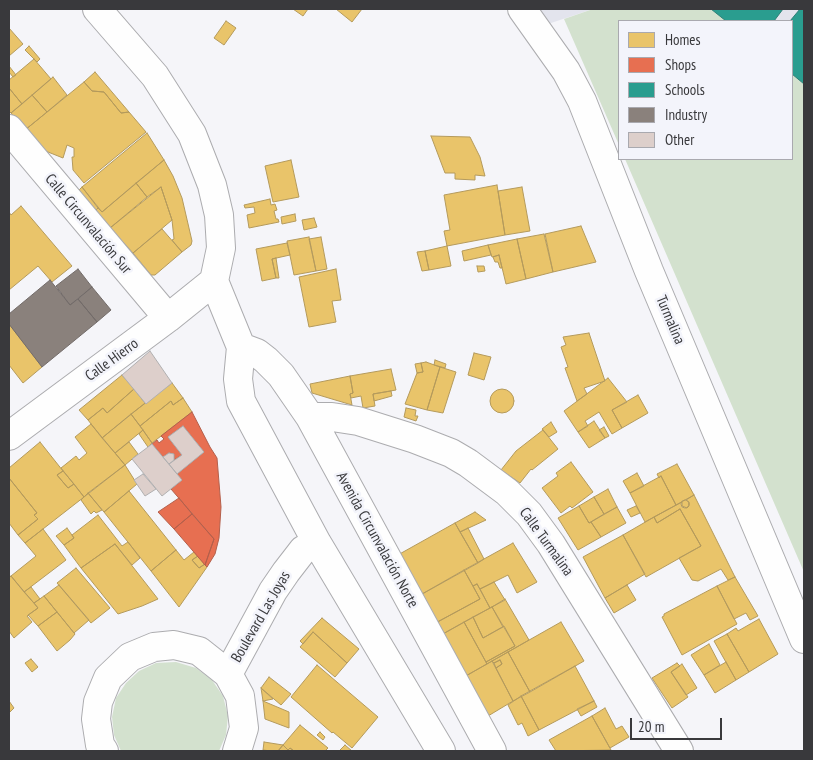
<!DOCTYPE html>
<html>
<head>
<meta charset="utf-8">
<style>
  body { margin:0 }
  #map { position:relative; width:813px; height:760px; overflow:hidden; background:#f5f5f9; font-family:"PT Sans Narrow",sans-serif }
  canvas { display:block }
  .frame { position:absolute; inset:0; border:10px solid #39393c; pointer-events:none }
  .legend { position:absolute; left:618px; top:20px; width:175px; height:140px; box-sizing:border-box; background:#f3f4fb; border:1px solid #a9a9af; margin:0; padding:6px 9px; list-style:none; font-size:15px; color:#39393c }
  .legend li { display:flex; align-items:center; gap:10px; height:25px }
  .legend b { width:25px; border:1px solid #a9a9af }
  .scale { position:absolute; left:630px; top:718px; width:92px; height:22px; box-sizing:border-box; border:2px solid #39393c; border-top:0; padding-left:6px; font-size:15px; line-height:18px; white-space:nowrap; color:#39393c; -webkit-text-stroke:4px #f3f4fb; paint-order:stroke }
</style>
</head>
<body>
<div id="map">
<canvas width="813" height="760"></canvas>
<div class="frame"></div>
<ul class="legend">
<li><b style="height:14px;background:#e9c46a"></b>Homes</li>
<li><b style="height:14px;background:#e76f51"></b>Shops</li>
<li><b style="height:14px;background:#2a9d8f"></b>Schools</li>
<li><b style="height:14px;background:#8a817c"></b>Industry</li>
<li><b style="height:14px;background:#ddcfcb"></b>Other</li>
</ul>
<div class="scale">20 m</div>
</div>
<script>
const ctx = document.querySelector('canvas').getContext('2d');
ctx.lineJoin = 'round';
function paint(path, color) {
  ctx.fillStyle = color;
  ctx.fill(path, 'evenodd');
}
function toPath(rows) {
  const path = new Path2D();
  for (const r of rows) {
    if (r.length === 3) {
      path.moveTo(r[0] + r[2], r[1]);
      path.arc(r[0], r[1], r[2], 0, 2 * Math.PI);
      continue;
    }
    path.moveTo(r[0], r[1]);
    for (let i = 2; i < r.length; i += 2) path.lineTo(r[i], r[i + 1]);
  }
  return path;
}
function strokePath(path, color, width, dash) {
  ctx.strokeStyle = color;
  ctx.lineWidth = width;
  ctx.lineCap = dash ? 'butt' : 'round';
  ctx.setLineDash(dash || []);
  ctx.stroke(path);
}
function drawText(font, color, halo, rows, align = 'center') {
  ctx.font = font + ' "PT Sans Narrow",sans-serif';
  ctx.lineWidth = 5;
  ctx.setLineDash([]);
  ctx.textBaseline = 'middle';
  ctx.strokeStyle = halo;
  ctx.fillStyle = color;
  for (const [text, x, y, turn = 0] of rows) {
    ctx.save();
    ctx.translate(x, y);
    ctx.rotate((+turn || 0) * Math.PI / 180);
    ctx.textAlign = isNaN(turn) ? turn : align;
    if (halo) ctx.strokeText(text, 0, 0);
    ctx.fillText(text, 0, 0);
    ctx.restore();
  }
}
paint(toPath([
  [514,9,593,9,530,30],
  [711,9,804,9,804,84,792,74,792,21,726,21]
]), '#e3e4ed');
paint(toPath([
  [593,9,711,9,726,21,619,21,619,145,564,19],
  [792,74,804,84,804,572,625,159,792,159],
  [176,662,196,668,212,680,223,696,228,716,226,735,219,751,121,751,114,735,112,717,116,698,126,683,139,671,156,663]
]), '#d3e1ce');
const homes = toPath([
  [293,9,308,9,303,16,293,9],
  [336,9,362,9,352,22,336,9],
  [226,21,236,28,224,45,214,38,226,21],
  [9,28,23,44,9,56,9,28],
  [29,46,40,59,37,62,25,50,29,46],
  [34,59,51,79,22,104,9,88,9,80,34,59],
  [9,66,16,75,13,77,9,72,9,66],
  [95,72,129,112,121,113,104,92,92,91,84,82,95,72],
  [53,77,67,95,47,112,32,95,53,77],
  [84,82,92,91,104,92,121,113,129,112,146,132,84,183,73,170,72,157,74,157,74,148,67,145,63,158,43,150,25,130,84,82],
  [9,88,22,104,11,113,9,111,9,88],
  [32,95,47,112,25,130,11,113,32,95],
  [147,133,164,160,102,212,82,187,147,133],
  [431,136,470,137,480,157,485,176,475,175,475,180,455,179,455,173,445,173,431,136],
  [164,160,173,176,182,198,192,241,191,245,182,252,172,240,174,239,172,220,161,187,147,197,136,183,164,160],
  [291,160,299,197,273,202,265,166,291,160],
  [136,183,147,197,110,228,95,211,98,208,102,212,136,183],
  [497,185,505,235,447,246,444,231,450,230,444,195,497,185],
  [82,187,98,208,95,211,78,191,82,187],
  [161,187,172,220,133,253,110,228,161,187],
  [522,187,530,231,505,235,498,191,522,187],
  [270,199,271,205,275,204,277,210,274,211,276,219,278,219,279,222,249,228,247,215,255,213,254,207,245,208,244,205,270,199],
  [21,206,72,266,52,282,38,266,9,290,9,212,11,215,21,206],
  [295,214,296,221,282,224,281,217,295,214],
  [314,218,317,227,304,230,302,220,314,218],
  [581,226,596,262,553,272,545,234,581,226],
  [162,229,182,252,155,275,151,275,133,253,162,229],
  [544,234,553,272,526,279,517,239,544,234],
  [309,237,316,271,294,275,287,241,309,237],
  [321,237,327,269,316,271,309,239,321,237],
  [517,239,526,279,506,284,499,255,492,257,488,245,517,239],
  [287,243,290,255,272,259,276,278,262,281,256,249,287,243],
  [488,245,491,255,464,261,462,251,488,245],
  [447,246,451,266,429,270,425,251,447,246],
  [425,251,429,270,422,271,417,252,425,251],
  [499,255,502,268,500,268,498,262,495,262,493,257,499,255],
  [276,258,279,278,276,278,272,259,276,258],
  [477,266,484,266,485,271,478,272,477,266],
  [336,269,341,300,332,301,336,322,309,327,299,277,336,269],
  [9,324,42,367,23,383,9,365,9,324],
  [589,333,605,381,584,388,587,394,577,401,565,368,568,367,561,347,566,345,563,337,589,333],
  [474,353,491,357,484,380,468,375,474,353],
  [435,360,446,364,445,368,434,365,435,360],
  [426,362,440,367,427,410,405,404,417,373,423,372,421,363,426,362],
  [421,363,423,372,417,373,415,364,421,363],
  [440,367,456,372,443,413,427,410,440,367],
  [391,369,396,390,373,394,375,406,363,408,361,396,351,398,350,394,353,393,350,376,391,369],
  [122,375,134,389,107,413,103,408,88,420,79,410,122,375],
  [350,376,353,393,350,394,352,405,312,393,310,384,350,376],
  [608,378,627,402,612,410,622,428,612,434,599,412,585,421,588,426,578,432,564,411,608,378],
  [172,383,183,398,173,405,171,401,140,426,131,414,172,383],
  [134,389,145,403,102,438,88,420,103,408,107,413,134,389],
  [502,401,12],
  [391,391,392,396,374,401,373,394,391,391],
  [638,395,648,413,622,428,612,410,638,395],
  [183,398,192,412,152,443,140,426,171,401,173,405,183,398],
  [406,408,416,410,415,416,418,416,416,421,404,417,406,408],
  [131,414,143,430,115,453,102,438,131,414],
  [594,421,605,438,589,448,578,432,594,421],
  [551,422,557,432,549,437,542,429,551,422],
  [91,424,125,465,84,497,61,468,76,456,79,460,87,453,75,437,91,424],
  [604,427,609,436,605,438,599,430,604,427],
  [143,430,152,443,148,447,139,434,143,430],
  [543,430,558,449,532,470,531,469,520,483,501,470,516,451,543,430],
  [40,442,63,471,57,475,68,488,74,484,84,497,25,543,18,535,38,519,34,515,37,513,9,478,9,468,40,442],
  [129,442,138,454,125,465,115,453,129,442],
  [571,462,593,492,572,508,570,506,561,513,542,488,558,476,556,473,571,462],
  [677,464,694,495,676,505,661,476,659,478,657,474,677,464],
  [125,465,137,484,104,512,88,493,125,465],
  [63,471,74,484,68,488,57,475,63,471],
  [637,473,644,486,630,493,623,481,637,473],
  [661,476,676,505,645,522,630,493,661,476],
  [9,478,37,513,34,515,38,519,18,535,9,523,9,478],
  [608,489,617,507,604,514,594,497,608,489],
  [129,491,176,550,151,571,104,512,129,491],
  [88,493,102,510,96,513,94,511,91,514,81,500,88,493],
  [694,495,735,577,728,580,721,569,698,581,692,580,679,558,701,546,680,509,657,523,654,517,682,502,682,506,687,508,689,506,689,502,686,500,694,495],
  [594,497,604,514,589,523,579,506,594,497],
  [685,504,4],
  [579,506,589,523,591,522,601,537,578,550,558,518,579,506],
  [636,506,640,513,631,517,627,510,636,506],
  [617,507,626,523,601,537,591,522,617,507],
  [680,509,701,546,646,577,623,535,654,517,657,523,680,509],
  [475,512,486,520,460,532,455,523,475,512],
  [98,515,122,546,128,542,140,558,132,565,115,544,81,568,64,545,74,538,72,535,98,515],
  [455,523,478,563,415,598,396,556,455,523],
  [67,528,74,538,64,545,56,536,67,528],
  [468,528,484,559,478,563,460,532,468,528],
  [43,529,66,560,24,592,11,576,36,556,25,543,43,529],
  [623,535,645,574,605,598,583,557,623,535],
  [513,543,537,582,517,593,508,575,480,589,477,584,473,586,464,570,513,543],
  [115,544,158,599,142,606,118,614,81,568,115,544],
  [176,550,184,560,194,552,198,556,192,560,199,568,205,564,207,567,179,607,151,571,176,550],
  [198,556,205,564,199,568,192,560,198,556],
  [76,568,110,608,91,623,57,583,76,568],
  [464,570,480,599,430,626,415,598,464,570],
  [11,576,38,608,27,616,32,622,14,638,9,631,9,578,11,576],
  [735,577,758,616,750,620,746,613,734,619,717,586,735,577],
  [494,582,505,600,490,608,480,589,494,582],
  [477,584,490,608,441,635,430,626,480,599,473,586,477,584],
  [59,585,89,620,74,633,44,596,59,585],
  [627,585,636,600,614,613,605,598,627,585],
  [717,586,737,624,682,655,662,617,664,616,664,614,717,586],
  [31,587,40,599,34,603,24,592,31,587],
  [44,596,57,612,38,626,28,615,38,608,34,603,44,596],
  [505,599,529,640,487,664,486,662,515,646,492,607,505,599],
  [492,607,503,627,483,638,473,617,492,607],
  [57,612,75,634,70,640,57,651,38,626,57,612],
  [473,617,483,638,504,626,515,646,486,662,464,622,473,617],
  [322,618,359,649,347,663,313,632,303,644,300,641,322,618],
  [759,619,778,654,749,672,727,634,736,628,738,631,759,619],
  [464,622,487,664,464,677,441,635,464,622],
  [561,622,584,661,530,692,508,652,561,622],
  [313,632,347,663,335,677,300,647,313,632],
  [727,634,749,672,736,680,714,641,727,634],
  [709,644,720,665,704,675,691,655,709,644],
  [508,652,530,692,513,701,496,668,502,664,500,660,494,663,492,661,508,652],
  [31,659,38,667,32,672,25,663,31,659],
  [500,660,502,664,496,668,494,663,500,660],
  [492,661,513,701,483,719,464,677,492,661],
  [726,662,736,680,715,693,704,675,726,662],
  [677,663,680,666,671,672,688,697,672,708,652,678,677,663],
  [682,664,697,688,686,695,671,672,682,664],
  [317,665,378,717,352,748,333,732,332,733,291,697,317,665],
  [575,666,594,701,539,730,521,696,575,666],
  [269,677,291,694,281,705,261,688,269,677],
  [261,688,262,689,273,699,263,701,261,688],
  [521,696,539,730,528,736,522,723,518,725,508,705,521,696],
  [9,701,14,708,9,713,9,701],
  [263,701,289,712,289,728,265,719,263,701],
  [594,701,597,707,581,716,577,709,594,701],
  [605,708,616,729,622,726,629,737,610,748,592,716,605,708],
  [592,716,611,750,556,751,549,740,592,716],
  [300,725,328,748,325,751,294,751,290,748,288,750,283,745,300,725],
  [320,732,325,737,323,740,317,735,320,732],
  [264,742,283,745,278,751,271,751,263,750,264,742],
  [283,745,288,750,290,748,294,751,278,751,283,745],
  [345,745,352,751,339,751,345,745]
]);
paint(homes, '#e9c46a');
strokePath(homes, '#b49a5c', 1);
const shops = toPath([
  [192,412,210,447,217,458,221,507,219,538,215,554,207,567,205,565,214,539,171,489,182,480,177,474,204,452,183,426,168,437,182,455,174,460,174,454,169,453,163,457,152,444,157,440,159,443,164,439,161,436,192,412],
  [179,498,192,514,174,529,158,512,179,498],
  [192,514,214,539,205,565,174,529,192,514]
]);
paint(shops, '#e76f51');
strokePath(shops, '#b35f4b', 1);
const schools = toPath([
  [711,9,783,9,774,21,726,21,711,9],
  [800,9,804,9,804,84,792,74,792,21,790,21,800,9]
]);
paint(schools, '#2a9d8f');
strokePath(schools, '#2e7f76', 1);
const industry = toPath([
  [78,269,92,287,70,305,56,286,78,269],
  [50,280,70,305,78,299,97,322,42,367,9,324,9,314,50,280],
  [92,287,111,310,97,322,78,299,92,287]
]);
paint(industry, '#8a817c');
strokePath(industry, '#726b69', 1);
const building = toPath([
  [150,351,172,383,146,404,122,375,150,351],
  [183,426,204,452,177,474,169,464,182,455,168,437,183,426],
  [152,444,182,480,162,496,132,459,152,444],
  [169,453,174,454,174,460,169,464,163,457,169,453],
  [143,474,156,489,145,496,134,480,143,474]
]);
paint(building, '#ddcfcb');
strokePath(building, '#b0afb0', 1);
const minor = toPath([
  [97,9,155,76,192,134,212,185,219,215,221,248,214,281],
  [522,9,566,71,582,101,649,271,804,639],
  [9,129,168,318],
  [214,281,241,347,238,379,241,401,317,543,441,751],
  [241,347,257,353,266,360,281,375,310,417,492,751],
  [310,417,332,417,358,421,415,439,451,453,468,463,507,492,529,514,551,544,679,751],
  [9,436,168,318,214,281],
  [228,674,273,591,286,572,303,550,317,543],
  [104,751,100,745,96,719,98,702,108,678,130,657,154,647,174,645,199,651,228,674,240,696,244,728,237,751]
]);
strokePath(minor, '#acacaf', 30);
strokePath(minor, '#fefefe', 28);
drawText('15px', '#39393c', '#f3f4fb', [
  ["Calle Circunvalación Sur",88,224,50],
  ["Turmalina",670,320,67],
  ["Calle Hierro",112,360,-36],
  ["Avenida Circunvalación Norte",377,540,61],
  ["Calle Turmalina",546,542,54],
  ["Boulevard Las Joyas",261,617,-60]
]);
</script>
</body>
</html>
